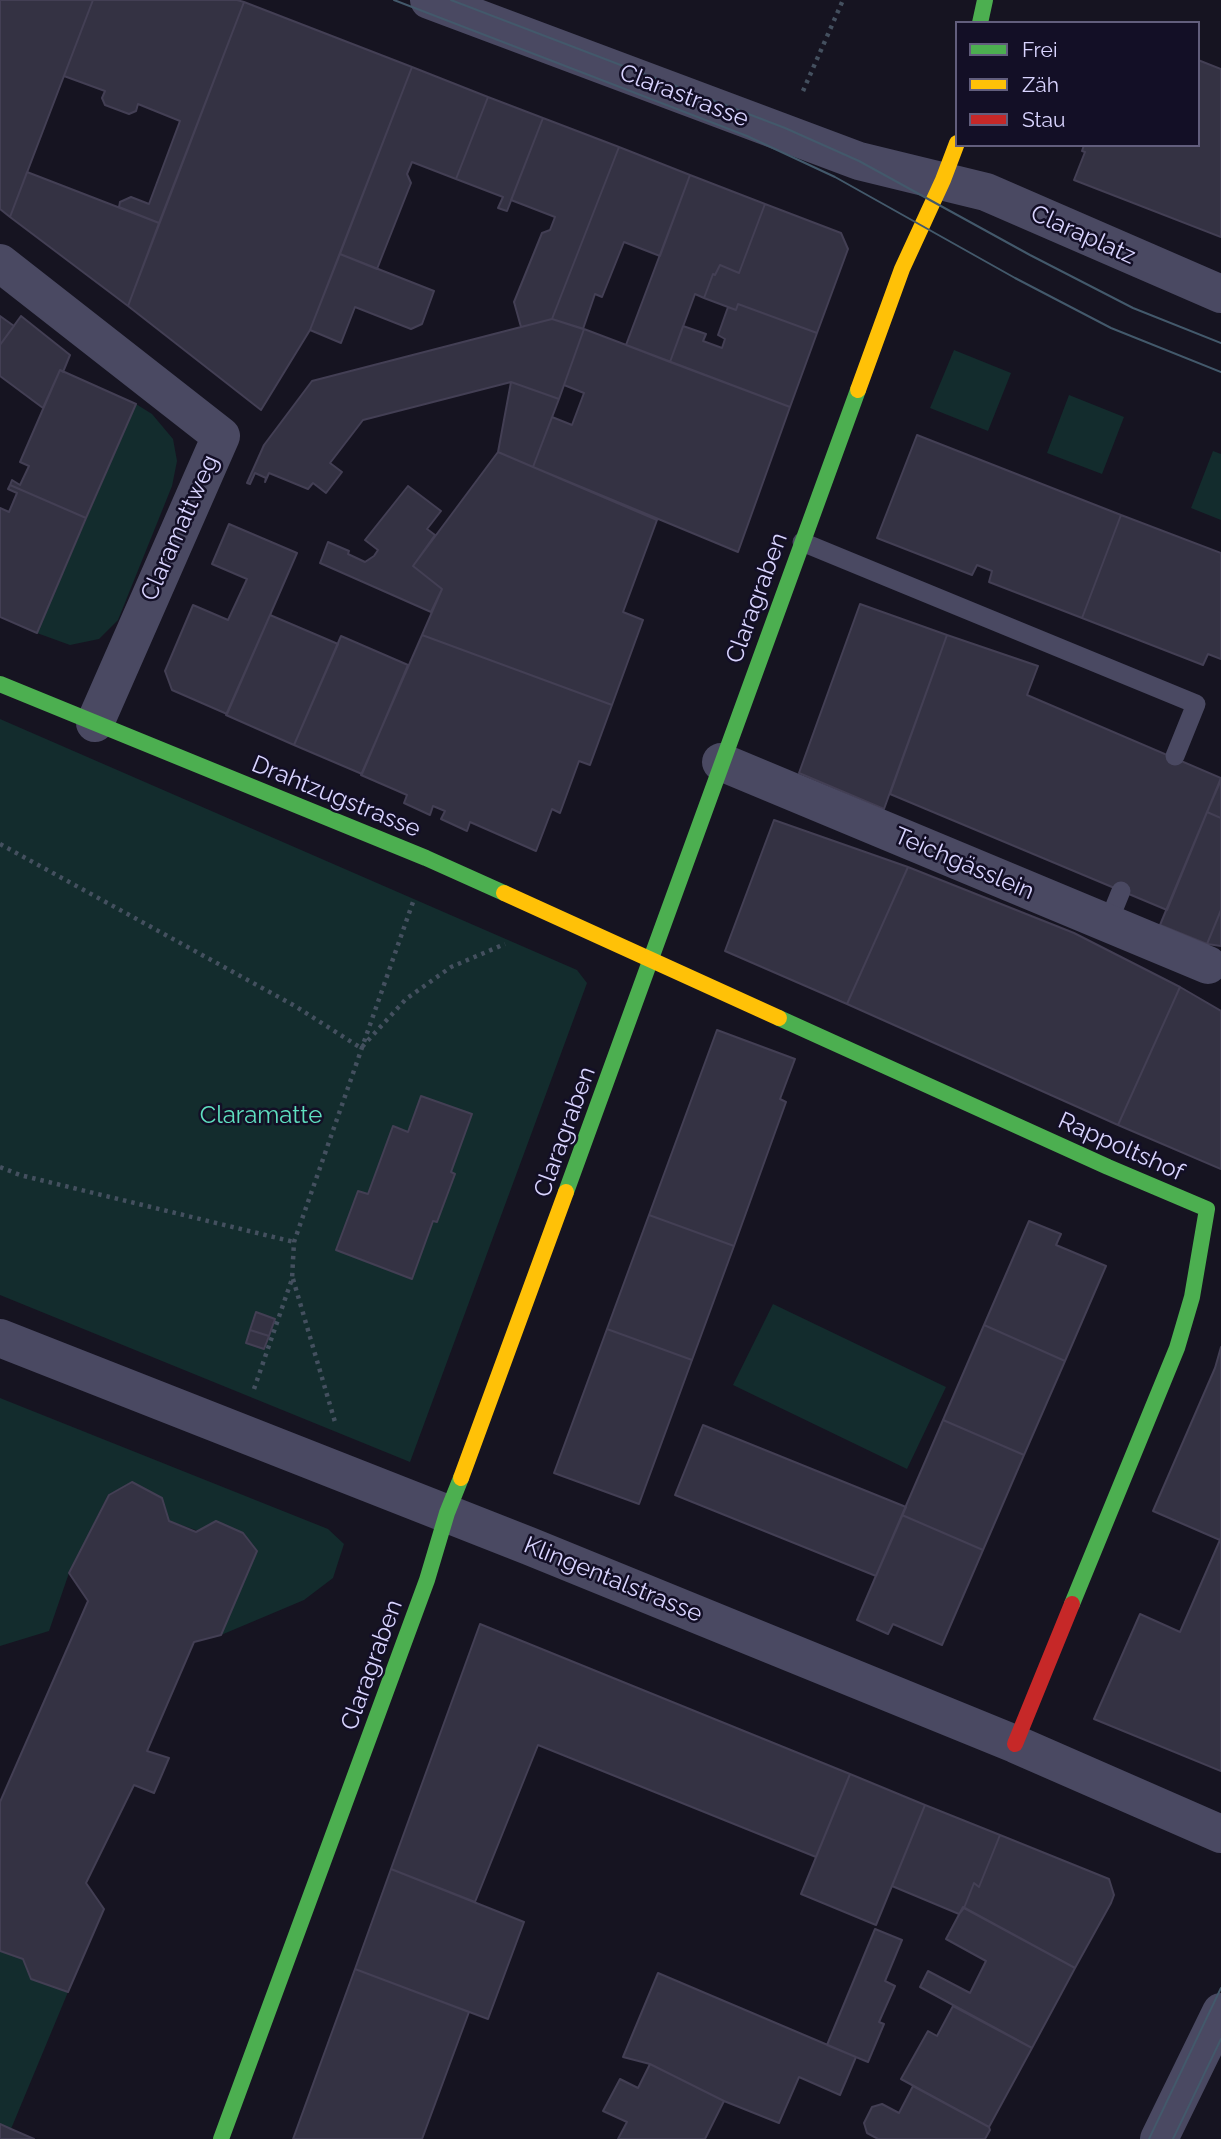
<!DOCTYPE html>
<html>
<head>
<meta charset="utf-8">
<style>
  body { margin:0 }
  #map { position:relative; width:1221px; height:2139px; overflow:hidden; background:#161421; font-family:Raleway,sans-serif }
  canvas { display:block }
  .legend { position:absolute; left:955px; top:21px; width:245px; height:126px; box-sizing:border-box; background:#130f26; border:2px solid #625e7d; margin:0; padding:9px 12px; list-style:none; font-size:21px; color:#d9d4ff }
  .legend li { display:flex; align-items:center; gap:14px; height:35px }
  .legend b { width:35px; border:2px solid #625e7d }
</style>
</head>
<body>
<div id="map">
<canvas width="1221" height="2139"></canvas>
<ul class="legend">
<li><b style="height:9px;background:#4caf50"></b>Frei</li>
<li><b style="height:9px;background:#ffc107"></b>Zäh</li>
<li><b style="height:9px;background:#c62828"></b>Stau</li>
</ul>
</div>
<script>
const ctx = document.querySelector('canvas').getContext('2d');
ctx.lineJoin = 'round';
function paint(path, color) {
  ctx.fillStyle = color;
  ctx.fill(path, 'evenodd');
}
function toPath(rows) {
  const path = new Path2D();
  for (const r of rows) {
    path.moveTo(r[0], r[1]);
    for (let i = 2; i < r.length; i += 2) path.lineTo(r[i], r[i + 1]);
  }
  return path;
}
function strokePath(path, color, width, dash) {
  ctx.strokeStyle = color;
  ctx.lineWidth = width;
  ctx.lineCap = dash ? 'butt' : 'round';
  ctx.setLineDash(dash || []);
  ctx.stroke(path);
}
function drawText(font, color, halo, rows, align = 'center') {
  ctx.font = font + ' Raleway,sans-serif';
  ctx.lineWidth = 5;
  ctx.setLineDash([]);
  ctx.textBaseline = 'middle';
  ctx.strokeStyle = halo;
  ctx.fillStyle = color;
  for (const [text, x, y, turn = 0] of rows) {
    ctx.save();
    ctx.translate(x, y);
    ctx.rotate((+turn || 0) * Math.PI / 180);
    ctx.textAlign = isNaN(turn) ? turn : align;
    if (halo) ctx.strokeText(text, 0, 0);
    ctx.fillText(text, 0, 0);
    ctx.restore();
  }
}
paint(toPath([
  [954,350,1011,373,988,431,930,408],
  [1069,395,1124,417,1102,474,1047,453],
  [136,404,152,414,173,439,177,461,172,486,118,620,99,639,70,645,37,633],
  [1213,451,1221,454,1221,520,1191,508],
  [0,719,577,970,587,983,410,1462,0,1295],
  [773,1304,946,1387,907,1469,733,1385],
  [0,1398,328,1529,344,1544,333,1578,304,1600,221,1635,257,1551,169,1521,162,1498,132,1482,108,1495,69,1573,49,1631,0,1646],
  [0,1951,23,1959,32,1979,68,1992,11,2129,0,2124]
]), '#132c2d');
const building = toPath([
  [0,0,93,0,10,217,0,209,0,0],
  [93,0,237,0,244,2,159,223,119,207,120,202,131,197,149,204,180,121,138,104,136,111,129,114,105,105,102,98,105,91,64,76,93,0],
  [244,2,412,67,310,330,261,410,128,306,244,2],
  [1198,60,1221,69,1221,237,1074,180,1085,152,1082,151,1084,145,1198,145,1198,60],
  [412,67,488,97,456,179,412,162,407,174,411,183,377,269,340,254,412,67],
  [488,97,543,118,507,211,498,208,503,197,456,179,488,97],
  [543,118,619,147,552,319,521,327,514,302,542,233,550,230,555,217,511,200,543,118],
  [619,147,690,175,660,256,624,242,602,297,595,294,583,329,552,319,619,147],
  [27,172,159,223,128,306,10,217,27,172],
  [690,175,765,204,739,273,720,265,715,275,713,274,704,298,695,294,670,362,626,345,690,175],
  [765,204,841,233,848,249,817,333,738,304,736,310,704,298,713,274,715,275,720,265,739,273,765,204],
  [340,254,434,291,422,324,411,329,355,307,341,343,310,330,340,254],
  [738,304,817,333,790,407,670,362,683,326,706,334,703,341,722,348,725,339,718,335,728,307,736,310,738,304],
  [0,316,14,326,0,345,0,316],
  [21,316,70,355,63,372,60,370,43,408,0,376,0,345,21,316],
  [552,319,584,329,559,399,511,382,363,420,330,463,342,472,326,493,313,483,308,489,269,473,265,482,266,478,255,473,250,484,247,483,264,445,312,381,552,319],
  [584,329,790,407,738,552,533,467,552,417,572,425,584,393,564,385,584,329],
  [60,370,136,404,86,518,10,485,12,480,20,485,29,466,20,462,60,370],
  [511,382,559,399,533,467,498,452,511,382],
  [917,435,1121,515,1082,618,989,582,992,571,977,565,972,575,877,538,917,435],
  [498,452,657,520,623,612,643,620,612,705,422,635,442,589,413,566,498,452],
  [10,485,86,518,37,633,0,617,0,508,9,512,17,493,8,489,10,485],
  [408,486,441,511,427,529,435,535,413,566,442,589,431,612,320,563,328,542,349,551,348,554,365,562,374,556,378,550,365,540,408,486],
  [1121,515,1221,553,1221,659,1208,654,1203,665,1082,618,1121,515],
  [229,524,297,553,227,714,172,690,165,671,193,605,228,620,247,579,212,564,229,524],
  [860,604,947,635,884,809,799,773,860,604],
  [270,615,338,644,294,745,226,715,270,615],
  [422,635,612,705,590,765,579,761,560,813,552,809,536,851,470,822,467,831,441,819,445,811,433,806,430,815,404,803,407,795,361,775,422,635],
  [947,635,1038,666,1027,695,1221,778,1167,910,890,794,947,635],
  [341,636,408,665,362,774,294,745,341,636],
  [1221,780,1221,818,1207,812,1221,780],
  [1207,812,1221,818,1221,910,1207,944,1160,925,1207,812],
  [774,820,908,867,847,1004,725,951,774,820],
  [908,867,1074,933,1180,987,1118,1125,847,1004,908,867],
  [1221,910,1221,946,1207,944,1221,910],
  [1180,987,1221,1011,1221,1169,1118,1125,1180,987],
  [717,1030,795,1059,780,1099,786,1102,734,1246,649,1215,717,1030],
  [421,1096,472,1114,451,1172,455,1174,437,1222,433,1221,412,1279,336,1250,358,1191,368,1194,393,1126,408,1132,421,1096],
  [649,1215,734,1246,692,1360,607,1329,649,1215],
  [1029,1221,1061,1234,1056,1245,1106,1266,1065,1361,984,1325,1029,1221],
  [256,1312,275,1319,269,1336,250,1330,256,1312],
  [984,1325,1065,1361,1024,1455,943,1420,984,1325],
  [607,1329,692,1360,639,1504,554,1473,607,1329],
  [250,1330,269,1336,264,1349,246,1343,250,1330],
  [1221,1347,1221,1537,1220,1540,1153,1511,1215,1368,1221,1347],
  [943,1420,1024,1455,983,1550,902,1515,943,1420],
  [703,1425,906,1507,876,1576,675,1495,703,1425],
  [132,1482,162,1498,169,1521,196,1532,216,1521,243,1533,257,1551,221,1635,194,1642,147,1751,169,1758,154,1793,134,1785,86,1883,104,1909,68,1992,31,1979,23,1959,0,1951,0,1802,88,1601,69,1573,109,1495,132,1482],
  [902,1515,983,1550,942,1645,893,1624,888,1634,857,1620,902,1515],
  [1220,1540,1221,1541,1221,1771,1094,1719,1140,1614,1180,1632,1220,1540],
  [480,1624,850,1774,816,1857,538,1745,475,1902,391,1869,480,1624],
  [850,1774,925,1805,876,1925,801,1894,850,1774],
  [925,1805,1000,1835,979,1887,974,1883,964,1908,959,1914,892,1886,925,1805],
  [1000,1835,1109,1879,1114,1895,1111,1903,1075,1968,964,1908,974,1883,979,1887,1000,1835],
  [391,1869,524,1922,488,2019,355,1969,391,1869],
  [963,1907,1075,1968,1032,2048,920,1987,928,1971,970,1993,986,1961,946,1939,963,1907],
  [875,1929,902,1940,885,1981,895,1986,879,2022,884,2024,868,2062,827,2045,875,1929],
  [355,1969,469,2012,422,2139,293,2139,355,1969],
  [658,1973,856,2057,840,2095,799,2077,779,2123,724,2101,650,2064,623,2057,658,1973],
  [953,2006,1032,2048,989,2127,901,2079,928,2031,937,2036,953,2006],
  [650,2064,724,2101,705,2139,618,2139,627,2122,603,2111,620,2079,638,2088,650,2064],
  [913,2086,989,2127,990,2130,985,2139,878,2139,867,2133,864,2123,872,2107,882,2104,899,2113,913,2086],
  [0,2124,11,2129,34,2139,0,2139,0,2124]
]);
paint(building, '#343243');
strokePath(building, '#433f54', 2);
strokePath(toPath([
  [803,91,843,0],
  [0,844,295,1006,361,1048,406,999,451,967,505,944],
  [0,1167,20,1175,294,1242],
  [293,1279,335,1422],
  [254,1389,292,1279,294,1242,414,899]
]), '#44505f', 4.5, [3.5, 5]);
strokePath(toPath([
  [802,542,1196,704,1175,756],
  [1108,923,1121,891]
]), '#4a4962', 19);
strokePath(toPath([
  [429,0,859,161,986,192,1221,294],
  [0,263,221,436,95,723],
  [721,762,1208,965],
  [0,1338,529,1546,1015,1744,1221,1834],
  [1159,2139,1221,2012]
]), '#4a4962', 38);
strokePath(toPath([
  [980,23,985,0],
  [0,684,426,858,504,893],
  [779,1018,1108,1167,1207,1209,1192,1297,1177,1348,1072,1604],
  [566,1192,858,390],
  [221,2139,427,1580,447,1513,461,1478]
]), '#4caf50', 16);
strokePath(toPath([
  [858,390,902,269,943,180,957,143],
  [504,893,779,1018],
  [461,1478,566,1192]
]), '#ffc107', 16);
strokePath(toPath([
  [1015,1744,1072,1604]
]), '#c62828', 16);
strokePath(toPath([
  [394,0,747,136,835,177,1015,278,1111,328,1221,372],
  [451,0,785,128,859,161,1030,255,1133,308,1221,343],
  [1149,2139,1221,1988],
  [1173,2139,1221,2039]
]), '#43596b', 2);
drawText('24px', '#d9d4ff', '#130f26', [
  ["Clarastrasse",684,96,21],
  ["Claraplatz",1083,235,24],
  ["Claramattweg",180,528,-66],
  ["Claragraben",757,598,-70],
  ["Drahtzugstrasse",336,797,22],
  ["Teichgässlein",964,864,23],
  ["Claragraben",565,1132,-70],
  ["Rappoltshof",1121,1147,24],
  ["Klingentalstrasse",613,1580,22],
  ["Claragraben",372,1665,-70]
]);
drawText('24px', '#5fe0c0', '#130f26', [
  ["Claramatte",261,1116]
]);
</script>
</body>
</html>
